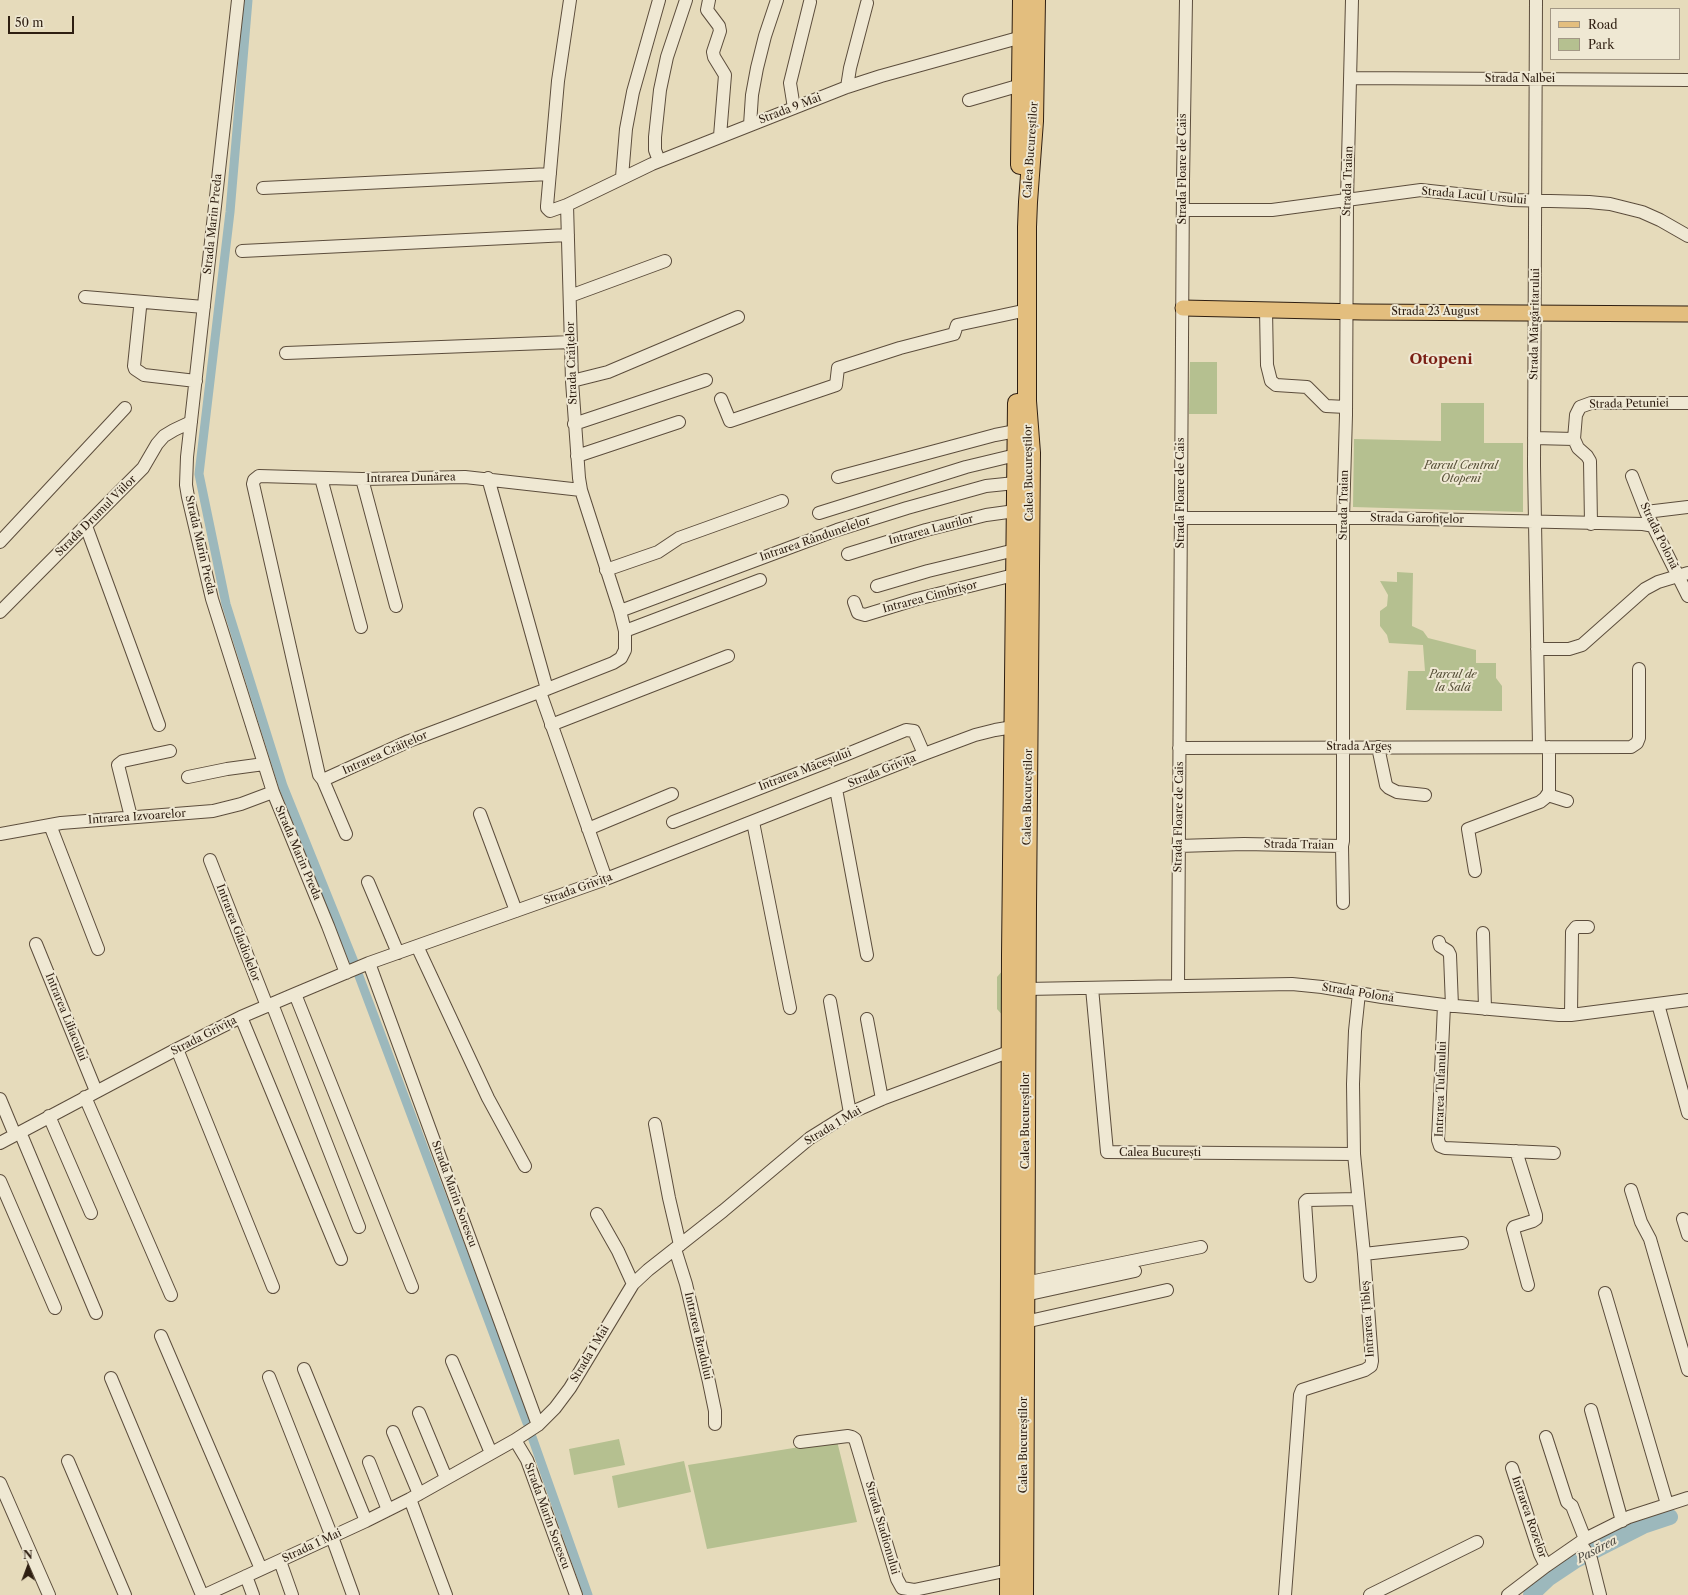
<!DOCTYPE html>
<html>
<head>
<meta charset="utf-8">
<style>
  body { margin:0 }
  #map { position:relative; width:1688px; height:1595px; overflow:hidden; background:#e6dbbb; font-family:"Libre Caslon Text",serif }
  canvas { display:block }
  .legend { position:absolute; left:1550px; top:8px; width:130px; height:52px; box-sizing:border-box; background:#efe8d3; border:1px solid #a29785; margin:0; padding:5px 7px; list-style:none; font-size:12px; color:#2e1e11 }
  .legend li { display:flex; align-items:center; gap:8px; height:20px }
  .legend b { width:20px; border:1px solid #a29785 }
  .north { position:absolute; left:8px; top:1547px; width:40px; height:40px; -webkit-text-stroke:3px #efe8d3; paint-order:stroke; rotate:359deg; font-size:11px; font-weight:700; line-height:16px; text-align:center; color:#2e1e11 }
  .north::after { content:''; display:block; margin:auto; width:14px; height:18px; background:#2e1e11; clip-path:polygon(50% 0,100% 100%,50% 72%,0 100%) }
  .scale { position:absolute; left:8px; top:16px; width:66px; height:18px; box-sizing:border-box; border:2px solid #2e1e11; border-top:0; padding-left:5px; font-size:12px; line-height:14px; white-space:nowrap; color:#2e1e11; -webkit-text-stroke:3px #efe8d3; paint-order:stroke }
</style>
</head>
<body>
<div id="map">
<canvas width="1688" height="1595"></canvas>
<ul class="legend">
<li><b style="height:5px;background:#e3be7e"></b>Road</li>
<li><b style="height:11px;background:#b5c090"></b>Park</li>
</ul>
<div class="north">N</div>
<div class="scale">50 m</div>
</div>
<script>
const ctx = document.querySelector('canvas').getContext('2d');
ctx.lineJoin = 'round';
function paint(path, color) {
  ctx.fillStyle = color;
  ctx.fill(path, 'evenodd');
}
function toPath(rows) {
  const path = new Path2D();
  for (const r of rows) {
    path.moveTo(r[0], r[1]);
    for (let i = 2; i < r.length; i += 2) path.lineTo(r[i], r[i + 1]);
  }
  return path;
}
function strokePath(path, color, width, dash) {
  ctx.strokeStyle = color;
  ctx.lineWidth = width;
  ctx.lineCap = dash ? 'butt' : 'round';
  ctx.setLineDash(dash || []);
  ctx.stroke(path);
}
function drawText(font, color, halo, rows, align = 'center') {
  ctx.font = font + ' "Libre Caslon Text",serif';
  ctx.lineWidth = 4;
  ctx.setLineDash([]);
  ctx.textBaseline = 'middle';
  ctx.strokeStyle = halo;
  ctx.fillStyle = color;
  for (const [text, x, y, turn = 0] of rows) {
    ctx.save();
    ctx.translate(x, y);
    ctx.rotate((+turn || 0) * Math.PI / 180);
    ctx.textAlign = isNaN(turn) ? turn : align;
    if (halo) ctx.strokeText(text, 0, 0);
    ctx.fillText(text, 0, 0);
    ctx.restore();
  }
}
paint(toPath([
  [1190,362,1217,362,1217,414,1189,414],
  [1441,403,1484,403,1484,443,1523,443,1523,512,1353,507,1354,439,1441,441],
  [1397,572,1413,573,1412,626,1423,631,1428,638,1476,650,1476,663,1496,663,1496,678,1502,686,1502,711,1406,710,1408,671,1425,671,1423,645,1389,643,1387,635,1380,626,1380,611,1387,606,1388,595,1380,581,1397,582],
  [1004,969,1004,1017,997,1009,997,977],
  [619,1439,625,1465,574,1475,569,1449],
  [837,1441,857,1522,707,1549,688,1465],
  [684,1461,691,1492,618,1508,612,1476]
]), '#b5c090');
strokePath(toPath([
  [248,0,230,212,199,474,226,604,283,786,354,962],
  [359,976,527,1423],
  [532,1437,588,1595]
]), '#9cb8bc', 9);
strokePath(toPath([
  [1531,1595,1549,1578,1576,1560,1643,1526,1670,1517]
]), '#9cb8bc', 16);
const minor = toPath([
  [238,0,187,457,186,485,188,497,212,599,273,792,328,926,346,973],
  [570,0,558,81,547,206,547,208,550,211,567,205,652,164,847,87,881,76,1022,37],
  [709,0,707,10,719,26,720,31,713,52,714,57,725,75,720,136],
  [1536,0,1534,466,1539,747],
  [1351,78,1688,80],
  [847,87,850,68,867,3],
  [969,100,1021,85],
  [794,108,790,83,810,2],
  [750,125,752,95,757,68,765,36,777,0],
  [659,161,655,150,655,137,660,90,667,57,686,0],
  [622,177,626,129,633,92,659,0],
  [263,188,550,174],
  [1183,210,1272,210,1421,190,1512,200,1589,202,1610,204,1642,212,1660,220,1688,236],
  [242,251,568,235],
  [570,296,665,261],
  [85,297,204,307],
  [140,308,134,366,135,369,144,375,196,381],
  [1266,310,1267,365,1271,381,1276,385,1307,387,1326,406,1346,407],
  [286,353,571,342],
  [572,381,608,372,738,317],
  [721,399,730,421,836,385,838,368,900,348,954,334,957,325,1018,312],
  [574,424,706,380],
  [1534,438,1574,439],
  [577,456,679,422],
  [1632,476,1646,512,1688,596],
  [838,477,995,435,1016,431],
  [321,478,361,627],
  [488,478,547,689],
  [362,479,396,606],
  [1646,512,1688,507],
  [819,513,966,467,1016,455],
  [1181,518,1381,518,1643,524,1654,526],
  [1591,524,1590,461,1587,456,1578,448,1574,439,1576,415,1580,407,1591,403,1688,403],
  [86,526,159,725],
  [0,542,125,408],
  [848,554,926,530,986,515,1015,511],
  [606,570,658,552,679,538,782,501],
  [877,586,928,571,1015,550],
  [854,602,858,613,865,615,917,599,1014,575],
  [620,611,837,530,907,508,986,486,1015,483],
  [0,612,143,468,157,444,164,436,174,430,191,422],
  [625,631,760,580],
  [1537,649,1569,649,1582,645,1645,589,1658,582,1688,573],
  [540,692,606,879],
  [551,725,728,656],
  [1378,747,1386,785,1389,788,1397,792,1425,795],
  [1179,748,1631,747,1637,743,1639,738,1639,669],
  [188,777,227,769,264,764],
  [323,780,409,741,547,689,613,663,621,658,625,650,625,631,620,611,581,490,579,478,572,381,567,205],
  [836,789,867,955],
  [1548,795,1567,801],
  [480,814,516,911],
  [131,817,118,765,123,761,170,751],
  [673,822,845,755,906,730,914,731,924,754],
  [753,822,790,1008],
  [50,825,98,949],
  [588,829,672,794],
  [0,834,61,823,213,811,241,804,273,792],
  [346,834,323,780,319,775,253,484,254,480,259,476,362,479,465,477,581,490],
  [1178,846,1244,844,1342,846,1343,841,1343,518,1346,415,1347,200,1352,0],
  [1342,846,1343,903],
  [210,860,267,1006],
  [1475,871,1468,829,1540,802,1545,798,1549,792,1549,747],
  [368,882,398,953],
  [1483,933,1485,1009],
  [1439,942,1440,946,1448,951,1450,955,1452,1006],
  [36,944,96,1091],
  [417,946,488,1098,525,1166],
  [369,963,538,1425],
  [1178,986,1183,181,1186,0],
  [1092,988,1107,1152,1354,1154],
  [1026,989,1292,984,1322,987,1382,997,1444,1005,1559,1015,1571,1015,1688,1000],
  [295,994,412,1287],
  [830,1001,850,1113],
  [272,1004,359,1227],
  [1658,1004,1688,1113],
  [1444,1005,1438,1140,1440,1146,1445,1148,1554,1153],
  [1571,1015,1572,932,1576,927,1588,927],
  [241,1017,341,1259],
  [867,1019,882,1099],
  [177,1049,273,1287],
  [85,1097,171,1295],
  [0,1099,15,1135],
  [49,1116,91,1213],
  [655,1124,669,1198,680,1245],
  [20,1132,96,1313],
  [0,1143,177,1049,241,1017,295,994,369,963,606,879,924,754,975,735,995,730,1013,727],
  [1516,1151,1536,1215,1536,1219,1533,1221,1514,1227,1513,1229,1528,1285],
  [0,1181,55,1308],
  [1631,1190,1641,1222,1650,1239,1688,1370],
  [597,1214,618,1251,633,1284],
  [1683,1219,1688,1235],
  [675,1249,686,1284,709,1382,715,1411,715,1424],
  [1364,1254,1462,1243],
  [1310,1276,1305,1202,1307,1200,1358,1199],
  [1025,1283,1201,1247],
  [1605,1293,1667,1504],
  [1025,1295,1135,1271],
  [1025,1322,1167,1290],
  [161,1336,261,1569],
  [452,1361,491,1453],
  [304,1369,366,1521],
  [269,1377,332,1537,353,1595],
  [111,1378,202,1595],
  [1591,1410,1622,1521],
  [419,1413,446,1478],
  [393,1432,419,1494],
  [1546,1437,1567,1502,1572,1506,1585,1539],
  [515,1440,527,1460,576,1595],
  [800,1442,848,1436,852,1437,855,1439,897,1579,902,1588,914,1590,1009,1570],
  [68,1461,125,1595],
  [369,1462,388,1510],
  [1512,1468,1540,1554,1546,1566],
  [0,1483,49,1595],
  [410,1499,446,1595],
  [1580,1543,1591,1559,1600,1595],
  [280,1561,292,1595],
  [246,1576,253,1595],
  [205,1595,366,1521,410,1499,515,1440,538,1425,555,1408,570,1388,633,1284,648,1270,723,1211,810,1138,850,1113,882,1099,1011,1051],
  [1285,1595,1300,1395,1302,1390,1365,1370,1371,1366,1372,1361,1364,1254,1354,1154,1353,1084,1355,1031,1359,993],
  [1370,1595,1477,1542],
  [1508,1595,1546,1566,1585,1539,1629,1517,1688,1498]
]);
const major = toPath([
  [1183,308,1362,312,1688,314]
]);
const highway = toPath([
  [1020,165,1022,0],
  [1009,1595,1011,954,1017,403],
  [1024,1595,1027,906,1031,453,1027,401,1027,227,1028,202,1034,121,1036,0]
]);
strokePath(minor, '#5c4d3c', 14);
strokePath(major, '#2e1e11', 17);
strokePath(highway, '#2e1e11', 20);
strokePath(minor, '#efe8d3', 12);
strokePath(major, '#e3be7e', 15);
strokePath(highway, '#e3be7e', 18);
drawText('11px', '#2e1e11', '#efe8d3', [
  ["Strada Nalbei",1520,79],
  ["Strada 9 Mai",790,109,-21],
  ["Calea Bucureștilor",1031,150,-86],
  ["Strada Floare de Cais",1183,169,-90],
  ["Strada Traian",1348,181,-88],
  ["Strada Lacul Ursului",1474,196,5],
  ["Strada Marin Preda",213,224,-84],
  ["Strada 23 August",1435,312],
  ["Strada Mărgăritarului",1535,324,-89],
  ["Strada Crăițelor",572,363,-92],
  ["Strada Petuniei",1629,404,-1],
  ["Calea Bucureștilor",1029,473,-91],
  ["Intrarea Dunărea",411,478,-1],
  ["Strada Floare de Cais",1181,493,-90],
  ["Strada Traian",1344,505,-89],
  ["Strada Drumul Viilor",96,516,-45],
  ["Strada Garofițelor",1417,519,1],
  ["Intrarea Laurilor",931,530,-15],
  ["Strada Polonă",1659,536,64],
  ["Intrarea Rândunelelor",815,539,-19],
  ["Strada Marin Preda",200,545,77],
  ["Intrarea Cimbrișor",930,597,-15],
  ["Strada Argeș",1359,747],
  ["Intrarea Crăițelor",385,753,-24],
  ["Intrarea Măceșului",805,770,-21],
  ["Strada Grivița",882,771,-22],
  ["Calea Bucureștilor",1028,797,-89],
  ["Intrarea Izvoarelor",137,817,-4],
  ["Strada Floare de Cais",1179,817,-89],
  ["Strada Traian",1299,845,1],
  ["Strada Marin Preda",298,853,67],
  ["Strada Grivița",578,889,-20],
  ["Intrarea Gladiolelor",238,933,69],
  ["Strada Polonă",1358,993,9],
  ["Intrarea Liliacului",66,1017,68],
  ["Strada Grivița",204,1036,-27],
  ["Intrarea Tufanului",1441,1089,-88],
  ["Calea Bucureștilor",1026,1121,-90],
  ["Strada 1 Mai",833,1126,-31],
  ["Calea București",1160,1153],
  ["Strada Marin Sorescu",454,1194,70],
  ["Intrarea Țibleș",1368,1319,-94],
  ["Intrarea Bradului",698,1336,77],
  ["Strada 1 Mai",590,1354,-59],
  ["Calea Bucureștilor",1024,1445,-90],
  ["Strada Marin Sorescu",547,1516,70],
  ["Intrarea Rozelor",1529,1517,71],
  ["Strada Stadionului",882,1528,74],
  ["Strada 1 Mai",312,1546,-25]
]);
drawText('italic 11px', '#564f37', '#efe8d3', [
  ["Parcul Central",1461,466],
  ["Otopeni",1461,479],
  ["Parcul de",1453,675],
  ["la Sală",1453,688]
]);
drawText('italic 12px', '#4f4c44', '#efe8d3', [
  ["Pasărea",1597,1550,-28]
]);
drawText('bold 15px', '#7a1f14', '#efe8d3', [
  ["Otopeni",1441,360]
]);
</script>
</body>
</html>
